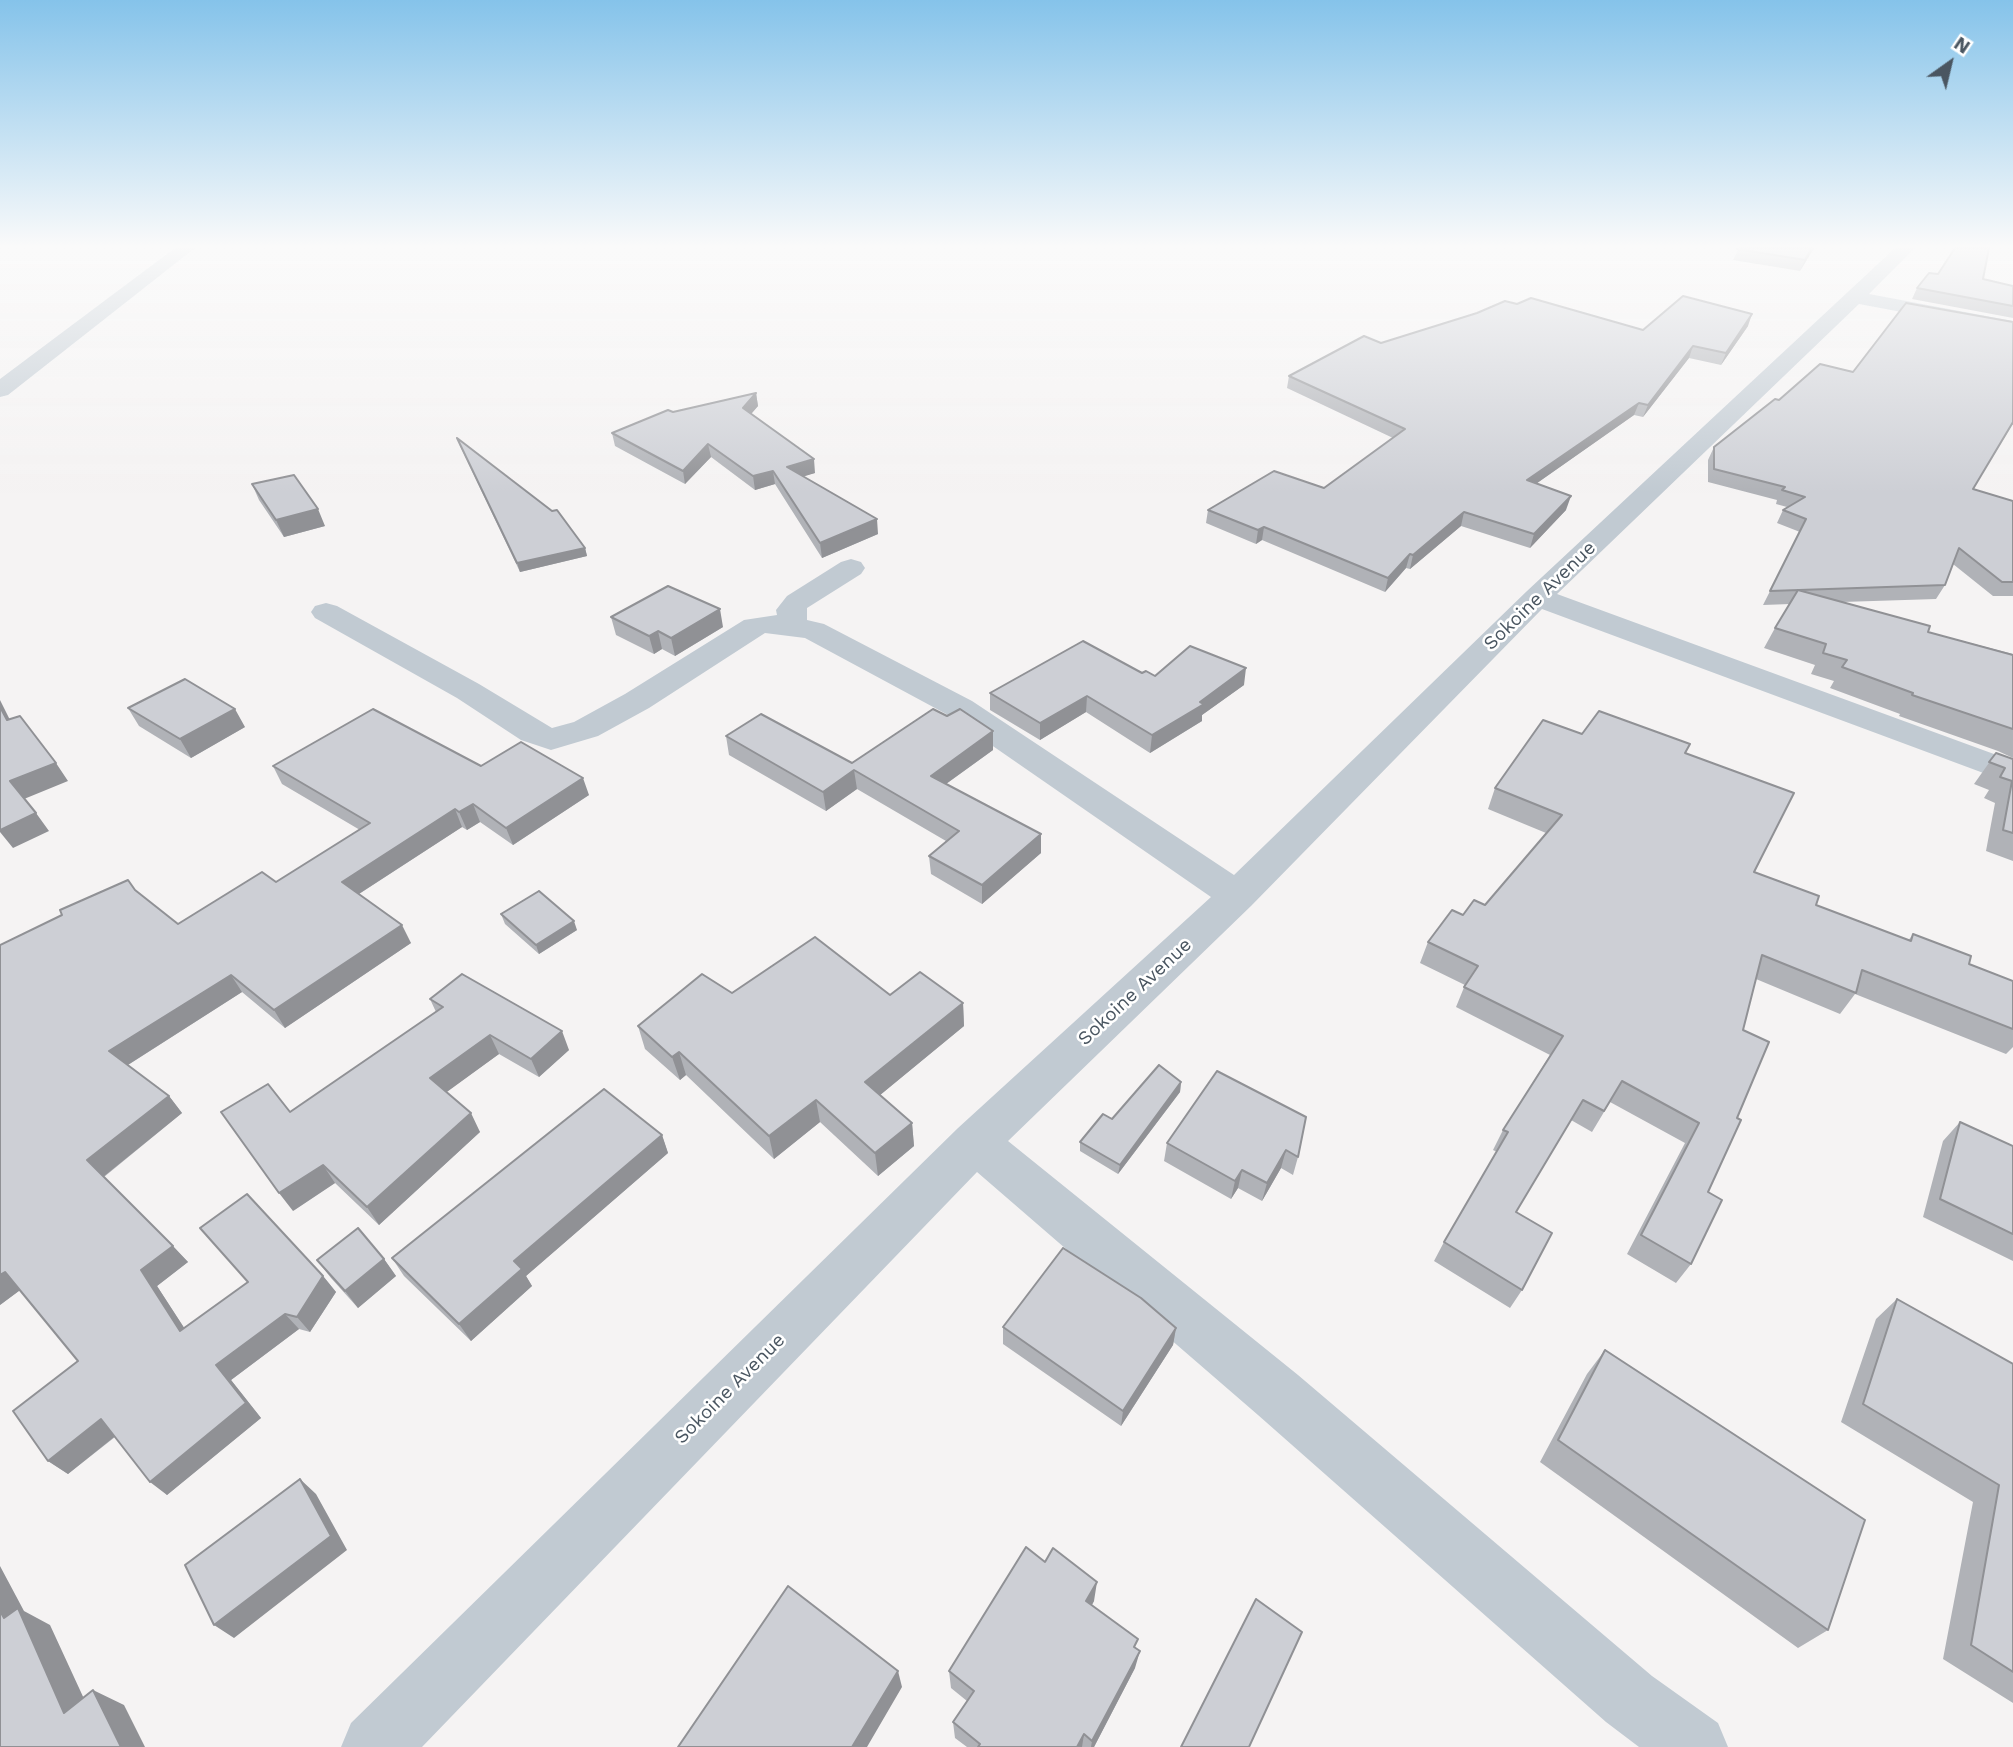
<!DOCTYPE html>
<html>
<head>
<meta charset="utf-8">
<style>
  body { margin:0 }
  #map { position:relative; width:2013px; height:1747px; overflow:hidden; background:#f5f3f3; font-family:"Work Sans",sans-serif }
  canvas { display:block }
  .north { position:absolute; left:1915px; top:28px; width:70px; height:70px; -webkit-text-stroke:5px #fff; paint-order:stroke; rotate:34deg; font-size:19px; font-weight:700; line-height:28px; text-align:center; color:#4a5661 }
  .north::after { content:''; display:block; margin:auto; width:24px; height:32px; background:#4a5661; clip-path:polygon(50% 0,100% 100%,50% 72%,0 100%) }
</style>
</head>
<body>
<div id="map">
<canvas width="2013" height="1747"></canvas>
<div class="north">N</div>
</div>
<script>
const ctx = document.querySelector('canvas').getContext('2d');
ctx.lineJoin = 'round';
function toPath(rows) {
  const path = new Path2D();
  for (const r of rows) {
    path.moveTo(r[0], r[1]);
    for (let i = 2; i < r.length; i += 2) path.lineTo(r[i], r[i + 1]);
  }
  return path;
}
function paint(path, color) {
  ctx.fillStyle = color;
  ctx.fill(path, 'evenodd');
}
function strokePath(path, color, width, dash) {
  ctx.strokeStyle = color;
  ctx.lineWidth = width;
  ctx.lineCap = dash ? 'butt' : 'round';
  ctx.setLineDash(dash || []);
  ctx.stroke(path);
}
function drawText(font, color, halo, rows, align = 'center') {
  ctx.font = font + ' "Work Sans",sans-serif';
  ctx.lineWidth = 5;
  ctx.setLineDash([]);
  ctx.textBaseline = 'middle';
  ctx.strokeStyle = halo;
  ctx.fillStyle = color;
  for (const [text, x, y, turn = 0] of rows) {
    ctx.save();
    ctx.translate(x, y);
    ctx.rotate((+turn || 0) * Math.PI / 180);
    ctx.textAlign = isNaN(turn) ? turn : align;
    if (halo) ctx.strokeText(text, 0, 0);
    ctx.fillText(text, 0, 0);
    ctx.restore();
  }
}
paint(toPath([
  [175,248,195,248,8,395,0,397,0,379,175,248],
  [1895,248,1915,248,1869,294,2013,321,2013,333,1859,304,1557,594,2013,761,2013,784,1542,609,1251,906,1008,1141,1298,1375,1652,1676,1718,1723,1728,1747,1639,1747,1606,1722,1258,1415,977,1172,422,1747,341,1747,351,1723,958,1128,1211,897,948,715,805,638,765,633,649,708,598,736,551,750,521,740,457,698,315,618,311,612,315,606,326,603,337,606,479,684,552,728,574,722,625,694,744,620,777,615,776,610,787,596,841,562,851,559,861,562,865,568,861,574,807,608,807,620,824,624,972,701,1234,875,1527,591,1895,248]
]), '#c1cad2');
paint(toPath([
  [1739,248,1814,248,1800,271,1733,260],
  [1938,274,1983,279,2013,286,2013,318,1912,299,1917,288],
  [1517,304,1643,330,1748,326,1721,365,1689,358,1643,417,1634,415,1537,483,1566,510,1530,548,1461,526,1410,569,1406,568,1385,592,1262,540,1256,544,1206,523,1208,510,1324,488,1393,438,1287,388,1289,376,1381,343],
  [2013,322,2013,425,2012,425,1973,489,2013,501,2013,596,1993,596,1953,564,1945,585,1936,599,1842,602,1928,632,2013,654,2013,758,1998,751,1899,716,1900,714,1830,688,1834,681,1811,674,1815,665,1764,648,1775,628,1790,604,1763,605,1800,532,1777,523,1783,510,1787,507,1776,504,1777,500,1708,482,1708,460,1714,447,1779,400,1853,372],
  [756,393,758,406,751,414,815,473,803,476,878,534,822,558,775,484,755,490,711,457,685,484,615,446,612,433,673,412],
  [457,438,585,548,587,556,520,572,460,446],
  [252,484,325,526,284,537,259,500],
  [611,617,723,627,675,656,662,649,654,654,616,635],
  [1142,673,1155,676,1244,685,1202,715,1202,721,1150,753,1086,712,1040,740,990,710,990,693],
  [128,708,245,727,191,758,139,726],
  [1582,734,1686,753,1754,872,1816,905,1908,941,1913,934,1969,964,2013,981,2013,1047,2006,1054,1855,994,1840,1014,1756,979,1743,1030,1691,1264,1676,1283,1627,1254,1685,1143,1610,1102,1592,1132,1571,1120,1516,1212,1522,1290,1510,1308,1434,1261,1444,1242,1497,1152,1493,1150,1503,1130,1550,1055,1456,1007,1465,985,1420,963,1428,942,1463,915,1485,905,1546,833,1488,809,1495,788],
  [726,736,852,763,993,750,946,784,1041,853,982,904,931,874,929,856,946,841,857,789,826,811,729,755],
  [1996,753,2013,759,2013,861,1986,851,1995,803,1984,798,1989,790,1974,784],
  [273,766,481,766,589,795,513,845,480,822,467,830,462,827,359,894,411,943,285,1028,242,992,128,1065,169,1096,182,1113,104,1177,188,1262,157,1286,184,1328,323,1276,336,1292,310,1332,299,1329,231,1380,261,1418,167,1495,115,1437,68,1474,48,1461,78,1361,20,1290,0,1305,137,892,178,924,276,882,360,830,282,784],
  [501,914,577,930,539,954,505,924],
  [732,993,890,995,963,1003,964,1026,880,1095,912,1123,914,1146,878,1176,820,1122,774,1159,686,1075,680,1080,645,1049,638,1026],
  [430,999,569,1050,539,1077,499,1054,446,1092,480,1132,379,1225,335,1183,293,1211,436,1012],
  [1217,1071,1298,1157,1293,1175,1281,1168,1262,1201,1238,1188,1231,1199,1164,1161,1167,1143],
  [1181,1082,1180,1092,1118,1174,1080,1151,1080,1142,1112,1119],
  [1960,1122,2013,1146,2013,1261,1923,1217,1943,1141],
  [662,1135,668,1153,526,1276,532,1286,471,1341,404,1276,392,1258],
  [384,1259,396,1276,358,1308,331,1278,317,1260],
  [1897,1299,2013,1364,2013,1703,1943,1659,1973,1502,1841,1422,1876,1319],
  [1003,1327,1176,1328,1173,1345,1121,1426,1003,1344],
  [1605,1350,1828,1630,1798,1648,1540,1462,1587,1374],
  [1045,1562,1094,1601,1092,1605,1136,1648,1135,1668,1094,1747,967,1747,955,1738,953,1722,967,1701,951,1688,949,1671]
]), '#b0b2b7');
paint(toPath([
  [1812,248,1814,248,1800,271,1805,260],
  [1752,314,1748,326,1721,365,1726,353],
  [1693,346,1689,358,1643,417,1648,405],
  [756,393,758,406,745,421,743,408],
  [1639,403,1634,415,1523,493,1527,480],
  [708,444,711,457,685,484,683,471],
  [814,459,815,473,789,481,787,467],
  [773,471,775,484,755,490,753,476],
  [1571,496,1566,510,1530,548,1534,534],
  [318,509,325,526,284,537,276,520],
  [1464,512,1461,526,1410,569,1413,555],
  [877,519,878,534,822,558,820,543],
  [1264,527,1262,540,1256,544,1258,530],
  [585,548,587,556,520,572,517,563],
  [1410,554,1406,568,1385,592,1388,578],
  [720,609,723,627,675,656,671,638],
  [658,631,662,649,654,654,649,636],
  [1246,668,1244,685,1202,715,1202,721,1150,753,1152,735],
  [1087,696,1086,712,1040,740,1040,723],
  [0,700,19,738,7,720,0,707],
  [235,709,245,727,191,758,180,739],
  [993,731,993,750,932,794,931,776],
  [56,763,68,781,24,799,10,781],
  [854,770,857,789,826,811,823,792],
  [583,778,589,795,513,845,506,828],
  [473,804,480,822,467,830,459,812],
  [455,809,462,827,351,899,342,882],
  [36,813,49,831,13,848,0,832,0,830],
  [1041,834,1041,853,982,904,982,885],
  [574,921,577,930,539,954,536,945],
  [402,925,411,943,285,1028,274,1010],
  [231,975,242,992,123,1068,109,1051],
  [963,1003,964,1026,868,1105,865,1082],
  [562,1031,569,1050,539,1077,531,1059],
  [490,1035,499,1054,440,1097,430,1078],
  [679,1052,686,1075,680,1080,672,1057],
  [1181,1082,1180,1092,1118,1174,1120,1165],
  [169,1096,182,1113,103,1177,87,1160],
  [816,1100,820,1122,774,1159,769,1136],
  [471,1113,480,1132,379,1225,367,1207],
  [912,1123,914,1146,878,1176,875,1153],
  [662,1135,668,1153,526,1276,532,1286,471,1341,459,1324,514,1261],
  [1286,1150,1281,1168,1262,1201,1267,1183],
  [323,1165,335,1183,293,1211,279,1193],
  [1242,1170,1238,1188,1231,1199,1235,1181],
  [173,1246,188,1262,157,1286,196,1346,180,1331,141,1270],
  [384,1259,396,1276,358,1308,345,1291],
  [5,1272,23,1288,0,1305,0,1275],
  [323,1276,336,1292,310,1332,297,1317],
  [285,1314,299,1329,231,1380,261,1418,167,1495,150,1482,216,1365],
  [1176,1328,1173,1345,1121,1426,1123,1411],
  [101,1419,119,1433,68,1474,48,1461],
  [300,1479,316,1494,347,1550,234,1638,214,1625],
  [0,1566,24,1611,50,1625,97,1727,64,1713,4,1618,0,1611],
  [1097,1582,1094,1601,1083,1620,1086,1601],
  [1140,1651,1135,1668,1094,1747,1091,1747,1092,1741],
  [898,1671,902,1687,867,1747,852,1747],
  [93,1690,124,1705,145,1747,121,1747],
  [1084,1734,1082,1747,1077,1747]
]), '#909195');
const building = toPath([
  [1739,248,1812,248,1805,260,1737,249,1739,248],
  [1955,248,1989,248,1983,279,2013,286,2013,306,1917,288,1929,273,1938,274,1955,248],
  [1683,296,1752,314,1726,353,1693,346,1648,405,1639,403,1527,480,1571,496,1534,534,1464,512,1413,555,1410,554,1388,578,1264,527,1258,530,1208,510,1274,471,1324,488,1405,429,1289,376,1364,336,1381,343,1477,313,1505,301,1517,304,1531,298,1643,330,1683,296],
  [1906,303,2013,322,2013,422,1973,489,2013,501,2013,582,2002,582,1959,548,1945,585,1770,591,1806,519,1783,510,1805,497,1782,490,1785,487,1714,469,1714,447,1775,399,1779,400,1820,364,1853,372,1906,303],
  [756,393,743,408,814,459,787,467,877,519,820,543,773,471,753,476,708,444,683,471,612,433,668,410,673,412,756,393],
  [457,438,552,511,557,510,585,548,517,563,457,438],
  [294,475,318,509,276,520,252,484,294,475],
  [668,586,720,609,671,638,658,631,649,636,611,617,668,586],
  [1798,590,1930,626,1928,632,2013,655,2013,729,1912,695,1913,693,1842,667,1847,660,1823,653,1826,644,1775,628,1798,590],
  [1083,641,1142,673,1146,671,1155,676,1190,646,1246,668,1200,702,1204,704,1152,735,1087,696,1040,723,990,693,1083,641],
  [185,679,235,709,180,739,128,708,185,679],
  [0,707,7,720,20,716,56,763,10,781,36,813,0,830,0,707],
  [373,709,481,766,521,742,583,778,506,828,473,804,459,812,455,809,342,882,402,925,274,1010,231,975,109,1051,169,1096,87,1160,173,1246,141,1270,180,1331,248,1282,200,1228,247,1194,323,1276,297,1317,285,1314,216,1365,246,1403,150,1482,101,1419,48,1461,13,1411,78,1361,5,1272,0,1275,0,945,62,915,60,910,128,880,135,890,178,924,262,872,276,882,370,823,273,766,373,709],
  [933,709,947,716,960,709,993,731,931,776,1041,834,982,885,929,856,959,831,854,770,823,792,726,736,761,714,852,763,933,709],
  [1599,711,1690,744,1685,753,1794,793,1754,872,1819,896,1816,905,1911,941,1913,934,1971,956,1969,964,2013,981,2013,1029,1862,970,1856,993,1762,955,1743,1030,1769,1042,1737,1118,1741,1120,1708,1192,1722,1200,1691,1264,1641,1235,1699,1123,1622,1081,1604,1111,1583,1100,1516,1212,1552,1233,1522,1290,1444,1242,1508,1132,1503,1130,1563,1036,1464,987,1478,966,1428,942,1452,910,1463,915,1474,900,1485,905,1562,815,1495,788,1543,720,1582,734,1599,711],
  [1996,753,2013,759,2013,833,2003,830,2012,781,2000,777,2005,768,1989,762,1996,753],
  [539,891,574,921,536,945,501,914,539,891],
  [815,937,890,995,920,972,963,1003,865,1082,912,1123,875,1153,816,1100,769,1136,679,1052,672,1057,638,1026,702,974,732,993,815,937],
  [462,974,562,1031,531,1059,490,1035,430,1078,471,1113,367,1207,323,1165,279,1193,221,1112,268,1084,290,1112,443,1007,430,999,462,974],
  [1159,1065,1181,1082,1120,1165,1080,1142,1103,1114,1112,1119,1159,1065],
  [1217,1071,1306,1117,1298,1157,1286,1150,1267,1183,1242,1170,1235,1181,1167,1143,1217,1071],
  [604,1089,662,1135,514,1261,522,1269,459,1324,392,1258,604,1089],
  [1960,1122,2013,1146,2013,1234,1940,1199,1960,1122],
  [358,1228,384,1259,345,1291,317,1260,358,1228],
  [1063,1248,1141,1298,1176,1328,1123,1411,1003,1327,1063,1248],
  [1897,1299,2013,1364,2013,1672,1971,1645,1999,1485,1863,1404,1897,1299],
  [1605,1350,1865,1520,1828,1630,1558,1440,1605,1350],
  [300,1479,331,1536,214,1625,185,1565,300,1479],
  [1026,1547,1045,1562,1053,1548,1097,1582,1086,1601,1138,1639,1134,1647,1140,1651,1092,1741,1084,1734,1077,1747,978,1747,980,1744,953,1722,974,1691,949,1671,1026,1547],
  [788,1586,898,1671,852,1747,678,1747,788,1586],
  [1256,1599,1302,1632,1249,1747,1181,1747,1256,1599],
  [18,1608,64,1713,93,1690,121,1747,0,1747,0,1611,4,1618,18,1608]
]);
paint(building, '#cdcfd5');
strokePath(building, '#909195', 2);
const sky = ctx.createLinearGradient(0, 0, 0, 493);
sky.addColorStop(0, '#85c3ea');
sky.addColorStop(0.5, '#fafafa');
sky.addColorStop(1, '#fafafa00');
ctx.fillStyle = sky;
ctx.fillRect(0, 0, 2013, 493);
drawText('19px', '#4a5661', '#fff', [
  ["Sokoine Avenue",1540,596,-44],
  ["Sokoine Avenue",1135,992,-43],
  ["Sokoine Avenue",730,1389,-45]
]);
</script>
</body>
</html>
